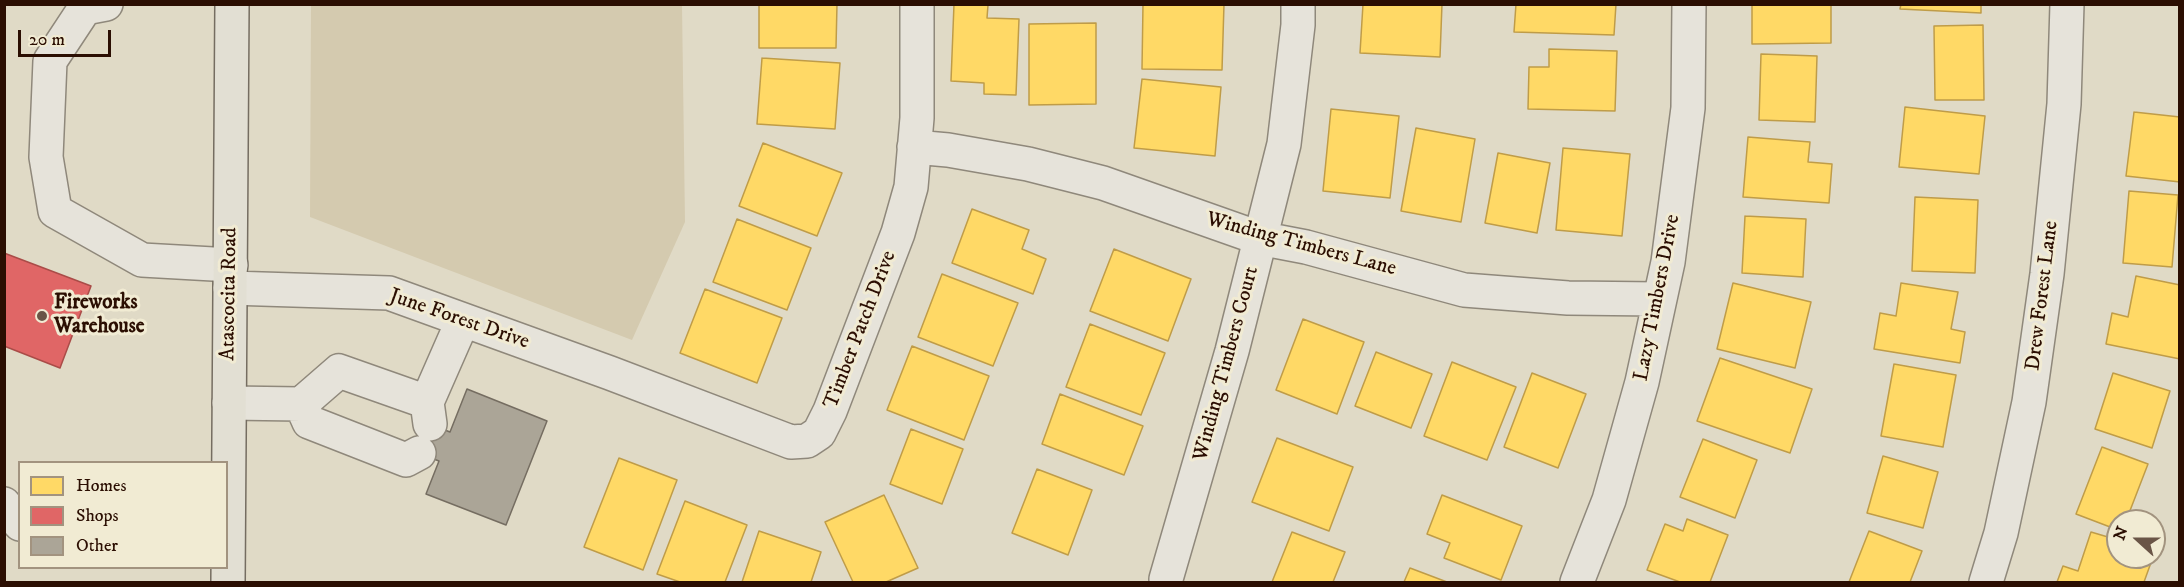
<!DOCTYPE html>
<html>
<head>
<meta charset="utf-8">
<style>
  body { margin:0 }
  #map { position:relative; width:2184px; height:587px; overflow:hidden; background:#e0dac6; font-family:"IM FELL DW Pica",serif }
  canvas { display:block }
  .frame { position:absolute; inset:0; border:6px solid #2b0e02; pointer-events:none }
  .legend { position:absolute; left:18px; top:461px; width:210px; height:108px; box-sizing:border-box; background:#f1ebd3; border:2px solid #a2937f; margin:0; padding:8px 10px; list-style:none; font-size:18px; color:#2b0e02 }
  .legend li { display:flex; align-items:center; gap:12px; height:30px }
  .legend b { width:30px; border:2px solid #a2937f }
  .north { position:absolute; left:2106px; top:509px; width:60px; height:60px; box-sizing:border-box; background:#f1ebd3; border:2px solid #a2937f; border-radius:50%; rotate:291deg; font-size:16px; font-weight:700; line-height:24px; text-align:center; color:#2b0e02 }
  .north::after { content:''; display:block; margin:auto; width:21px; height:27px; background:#6a5547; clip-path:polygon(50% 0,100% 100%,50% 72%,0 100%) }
  .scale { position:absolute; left:18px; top:30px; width:93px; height:27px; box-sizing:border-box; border:3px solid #2b0e02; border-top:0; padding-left:8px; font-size:18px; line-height:21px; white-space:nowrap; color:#2b0e02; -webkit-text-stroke:4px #f1ebd3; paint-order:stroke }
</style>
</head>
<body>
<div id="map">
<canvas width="2184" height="587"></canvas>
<div class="frame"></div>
<ul class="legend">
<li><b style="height:16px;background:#ffd966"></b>Homes</li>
<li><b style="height:16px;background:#e06666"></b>Shops</li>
<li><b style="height:16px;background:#aba597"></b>Other</li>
</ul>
<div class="north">N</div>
<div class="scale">20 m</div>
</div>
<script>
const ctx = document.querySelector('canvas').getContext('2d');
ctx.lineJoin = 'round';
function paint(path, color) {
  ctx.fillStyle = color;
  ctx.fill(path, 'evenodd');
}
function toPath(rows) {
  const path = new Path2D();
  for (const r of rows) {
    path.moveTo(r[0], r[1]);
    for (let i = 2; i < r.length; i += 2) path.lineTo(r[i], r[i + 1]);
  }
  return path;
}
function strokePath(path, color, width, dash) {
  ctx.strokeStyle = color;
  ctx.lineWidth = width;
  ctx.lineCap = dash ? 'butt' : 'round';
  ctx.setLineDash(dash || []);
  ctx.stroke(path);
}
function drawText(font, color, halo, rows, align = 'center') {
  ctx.font = font + ' "IM FELL DW Pica",serif';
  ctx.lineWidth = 6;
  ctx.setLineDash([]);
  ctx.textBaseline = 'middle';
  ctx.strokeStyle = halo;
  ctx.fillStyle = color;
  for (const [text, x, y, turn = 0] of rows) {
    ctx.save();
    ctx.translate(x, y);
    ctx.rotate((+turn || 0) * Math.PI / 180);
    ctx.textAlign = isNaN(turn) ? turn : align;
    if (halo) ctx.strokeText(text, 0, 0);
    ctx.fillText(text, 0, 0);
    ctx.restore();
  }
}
paint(toPath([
  [311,5,682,5,685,222,632,340,310,217]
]), '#d4caaf');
const homes = toPath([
  [759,4,837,4,836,48,759,48,759,4],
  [954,4,988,5,987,18,1019,19,1016,95,984,94,984,83,951,81,954,4],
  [1143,4,1224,4,1222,70,1142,69,1143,4],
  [1363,4,1442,4,1440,57,1360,53,1363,4],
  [1516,4,1616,4,1614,35,1514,32,1516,4],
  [1752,4,1831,4,1831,43,1752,44,1752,4],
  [1901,4,1981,4,1981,13,1900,9,1901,4],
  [1096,23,1096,104,1029,105,1029,24,1096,23],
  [1983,25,1984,100,1935,100,1934,26,1983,25],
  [1549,49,1617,51,1615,111,1528,109,1529,67,1549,67,1549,49],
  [1761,54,1817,56,1815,122,1759,120,1761,54],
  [762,58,840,63,835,129,757,124,762,58],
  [1142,79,1221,87,1215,156,1134,148,1142,79],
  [1905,107,1985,116,1979,174,1899,167,1905,107],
  [1331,109,1399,116,1390,198,1323,191,1331,109],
  [2134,112,2180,117,2180,182,2126,176,2134,112],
  [1416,128,1475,139,1461,222,1401,211,1416,128],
  [1748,137,1810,142,1808,162,1832,164,1829,203,1743,197,1748,137],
  [763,143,842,173,817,236,739,206,763,143],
  [1563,148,1630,154,1622,236,1556,230,1563,148],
  [1498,153,1550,163,1537,233,1485,223,1498,153],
  [2129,191,2178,195,2172,267,2123,263,2129,191],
  [1915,197,1978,200,1975,273,1912,271,1915,197],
  [972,209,1029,230,1022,249,1046,259,1033,294,952,263,972,209],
  [1745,216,1806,219,1803,277,1742,273,1745,216],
  [737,219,811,248,787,310,713,282,737,219],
  [1114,249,1191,279,1168,341,1090,311,1114,249],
  [942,274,1018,303,993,366,918,337,942,274],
  [2136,276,2180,285,2180,359,2106,344,2112,313,2128,317,2136,276],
  [1733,283,1811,302,1795,368,1717,349,1733,283],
  [1901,283,1958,292,1951,329,1965,332,1960,363,1874,349,1880,313,1896,316,1901,283],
  [705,289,782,318,757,383,680,353,705,289],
  [1303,319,1364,342,1337,414,1276,390,1303,319],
  [1090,324,1165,353,1141,415,1066,387,1090,324],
  [912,346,989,376,964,440,887,410,912,346],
  [1376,352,1432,374,1411,428,1355,406,1376,352],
  [1720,358,1812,389,1790,453,1697,421,1720,358],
  [1452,362,1516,387,1487,460,1424,436,1452,362],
  [1894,364,1956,375,1943,447,1881,436,1894,364],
  [1532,373,1586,394,1558,468,1504,447,1532,373],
  [2113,373,2170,391,2152,448,2095,429,2113,373],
  [1060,394,1143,426,1124,475,1042,444,1060,394],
  [911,429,963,449,942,504,890,484,911,429],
  [1277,438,1353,467,1329,531,1252,502,1277,438],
  [1703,439,1757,460,1735,518,1680,497,1703,439],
  [2102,447,2148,464,2126,521,2118,521,2118,530,2076,514,2102,447],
  [1883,456,1938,472,1923,528,1867,513,1883,456],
  [619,458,677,480,643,570,584,547,619,458],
  [1037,469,1092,490,1068,555,1012,533,1037,469],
  [884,495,918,568,886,582,853,582,825,522,884,495],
  [1442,495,1522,526,1501,580,1444,558,1450,543,1427,534,1442,495],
  [685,501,747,525,725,582,680,582,657,574,685,501],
  [1687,519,1728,535,1710,582,1680,582,1647,570,1665,524,1683,531,1687,519],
  [759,531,821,552,811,582,742,582,759,531],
  [1869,531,1922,551,1910,582,1849,582,1869,531],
  [1292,532,1345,552,1333,582,1272,582,1292,532],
  [2091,532,2118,540,2118,557,2153,557,2144,582,2057,582,2063,566,2078,571,2091,532],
  [1410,568,1447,582,1404,582,1410,568]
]);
paint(homes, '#ffd966');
strokePath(homes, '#bf9c48', 1.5);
const shops = toPath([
  [4,253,91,286,60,368,4,346,4,253]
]);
paint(shops, '#e06666');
strokePath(shops, '#aa4c48', 1.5);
const building = toPath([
  [467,389,547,421,506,525,426,494,439,461,412,451,424,422,450,432,467,389]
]);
paint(building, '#aba597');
strokePath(building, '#756d61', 1.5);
const minor = toPath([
  [106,4,85,8,50,61,46,157,55,211,142,260,231,265],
  [914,147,948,150,1028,164,1103,183,1259,238,1306,247,1464,290,1568,298,1658,299],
  [230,288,389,293,610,373,791,442,807,441,819,433,830,411,898,233,911,187,917,118,917,4],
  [427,402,463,320],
  [229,403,301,404,309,422,406,460,419,453],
  [301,404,339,371,427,402,430,424],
  [4,504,20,524],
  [1166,579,1232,351,1284,144,1298,25,1298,4],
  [1577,582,1609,500,1642,382,1668,262,1688,108,1689,4],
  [1986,582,2001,533,2029,402,2047,274,2064,104,2067,4]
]);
const major = toPath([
  [228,582,232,4]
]);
strokePath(minor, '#8f887b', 36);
strokePath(major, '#756d61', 36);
strokePath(minor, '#e6e3da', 33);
strokePath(major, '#e2dfd3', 33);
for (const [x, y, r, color] of [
  [42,316,6,"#6a5547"]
]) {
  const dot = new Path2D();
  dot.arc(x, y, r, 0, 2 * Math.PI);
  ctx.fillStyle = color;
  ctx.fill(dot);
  strokePath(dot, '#f1ebd3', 2);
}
drawText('21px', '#2b0e02', '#f1ebd3', [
  ["Winding Timbers Lane",1301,245,15],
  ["Atascocita Road",230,294,-89],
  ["Drew Forest Lane",2043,296,-83],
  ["Lazy Timbers Drive",1658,298,-79],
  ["June Forest Drive",459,320,19],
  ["Timber Patch Drive",861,330,-69],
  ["Winding Timbers Court",1227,364,-75]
]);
drawText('bold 21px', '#2b0e02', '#f1ebd3', [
  ["Fireworks",54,304],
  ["Warehouse",54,328]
], 'left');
</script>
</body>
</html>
